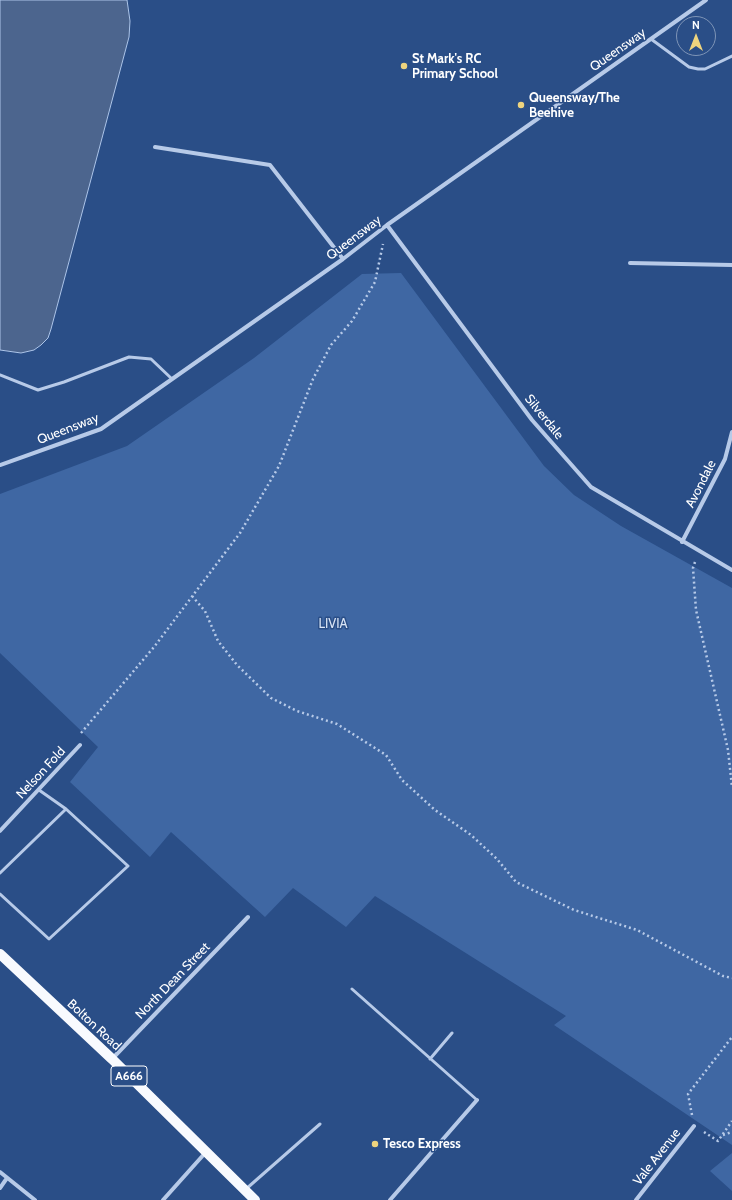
<!DOCTYPE html>
<html>
<head>
<meta charset="utf-8">
<style>
  body { margin:0 }
  #map { position:relative; width:732px; height:1200px; overflow:hidden; background:#2a4e87; font-family:Cabin,sans-serif }
  canvas { display:block }
  .north { position:absolute; left:676px; top:16px; width:40px; height:40px; box-sizing:border-box; background:#2a4e87; border:1px solid #7f95b7; border-radius:50%; rotate:0deg; font-size:11px; font-weight:700; line-height:16px; text-align:center; color:#fff }
  .north::after { content:''; display:block; margin:auto; width:14px; height:18px; background:#eed47e; clip-path:polygon(50% 0,100% 100%,50% 72%,0 100%) }
</style>
</head>
<body>
<div id="map">
<canvas width="732" height="1200"></canvas>
<div class="north">N</div>
</div>
<script>
const ctx = document.querySelector('canvas').getContext('2d');
ctx.lineJoin = 'round';
function paint(path, color) {
  ctx.fillStyle = color;
  ctx.fill(path, 'evenodd');
}
function toPath(rows) {
  const path = new Path2D();
  for (const r of rows) {
    path.moveTo(r[0], r[1]);
    for (let i = 2; i < r.length; i += 2) path.lineTo(r[i], r[i + 1]);
  }
  return path;
}
function strokePath(path, color, width, dash) {
  ctx.strokeStyle = color;
  ctx.lineWidth = width;
  ctx.lineCap = dash ? 'butt' : 'round';
  ctx.setLineDash(dash || []);
  ctx.stroke(path);
}
function drawText(font, color, halo, rows, align = 'center') {
  ctx.font = font + ' Cabin,sans-serif';
  ctx.lineWidth = 3;
  ctx.setLineDash([]);
  ctx.textBaseline = 'middle';
  ctx.strokeStyle = halo;
  ctx.fillStyle = color;
  for (const [text, x, y, turn = 0] of rows) {
    ctx.save();
    ctx.translate(x, y);
    ctx.rotate((+turn || 0) * Math.PI / 180);
    ctx.textAlign = isNaN(turn) ? turn : align;
    if (halo) ctx.strokeText(text, 0, 0);
    ctx.fillText(text, 0, 0);
    ctx.restore();
  }
}
paint(toPath([
  [401,273,544,466,574,495,621,526,732,588,732,1145,554,1025,566,1016,375,896,346,927,293,888,265,917,171,832,150,857,70,782,98,747,0,653,0,494,127,446,254,358,362,274],
  [732,1153,732,1191,710,1171]
]), '#3f67a3');
const water = toPath([
  [0,0,127,0,130,21,129,37,51,329,48,338,41,345,34,350,21,353,0,350,0,0]
]);
paint(water, '#4c658e');
strokePath(water, '#acc4e8', 1);
strokePath(toPath([
  [695,562,693,568,696,610,728,750,732,787],
  [192,596,205,611,218,641,237,665,271,698,297,711,337,724,386,755,402,780,435,810,471,835,497,859,516,882,574,910,637,930,723,976,732,978],
  [81,733,154,647,240,533,279,466,313,379,331,345,352,321,375,282,383,244],
  [692,1115,688,1094,732,1037],
  [704,1132,718,1141,732,1121],
  [723,1135,732,1132]
]), '#b7cae8', 2.5, [2, 3]);
strokePath(toPath([
  [651,39,689,67,698,69,705,69,732,56],
  [0,375,38,390,64,382,129,357,151,359,172,379],
  [0,873,66,809],
  [0,894,49,939,128,866,66,809,39,790],
  [352,989,477,1100],
  [430,1059,452,1033],
  [246,1189,320,1124]
]), '#b7cae8', 3);
strokePath(toPath([
  [155,147,270,165,343,259],
  [387,225,532,420,591,487,732,570],
  [630,263,732,265],
  [0,465,101,429,343,259,387,225,706,0],
  [682,542,725,459,732,432],
  [0,831,80,745],
  [112,1059,248,917],
  [0,1172,35,1200],
  [0,1188,7,1178],
  [163,1200,206,1152],
  [390,1200,477,1100],
  [636,1200,694,1126]
]), '#b7cae8', 4);
strokePath(toPath([
  [0,954,112,1059,255,1200]
]), '#f8fafe', 10);
for (const [x, y, r, color] of [
  [404,66,4,"#eed47e"],
  [521,105,4,"#eed47e"],
  [375,1144,4,"#eed47e"]
]) {
  const dot = new Path2D();
  dot.arc(x, y, r, 0, 2 * Math.PI);
  ctx.fillStyle = color;
  ctx.fill(dot);
  strokePath(dot, '#2a4e87', 1.5);
}
for (const [x, y, w] of [
  [129,1076,36]
]) {
  const box = new Path2D();
  box.roundRect(x - w / 2, y - 10, w, 20, 3);
  ctx.fillStyle = '#2a4e87';
  ctx.fill(box);
  strokePath(box, '#fff', 1);
}
drawText('bold 12px', '#fff', null, [
  ["A666",129,1076]
]);
drawText('13px', '#fff', '#2a4e87', [
  ["Queensway",618,50,-35],
  ["Queensway",354,238,-37],
  ["Silverdale",544,417,51],
  ["Queensway",68,429,-21],
  ["Avondale",701,484,-63],
  ["Nelson Fold",41,773,-47],
  ["North Dean Street",173,981,-46],
  ["Bolton Road",94,1025,43],
  ["Vale Avenue",657,1157,-52]
]);
drawText('bold 13px', '#fff', '#2a4e87', [
  ["St Mark's RC",412,59],
  ["Primary School",412,74],
  ["Queensway/The",529,98],
  ["Beehive",529,113],
  ["Tesco Express",383,1144]
], 'left');
drawText('13px', '#dae5f6', '#2a4e87', [
  ["LIVIA",333,624]
]);
</script>
</body>
</html>
